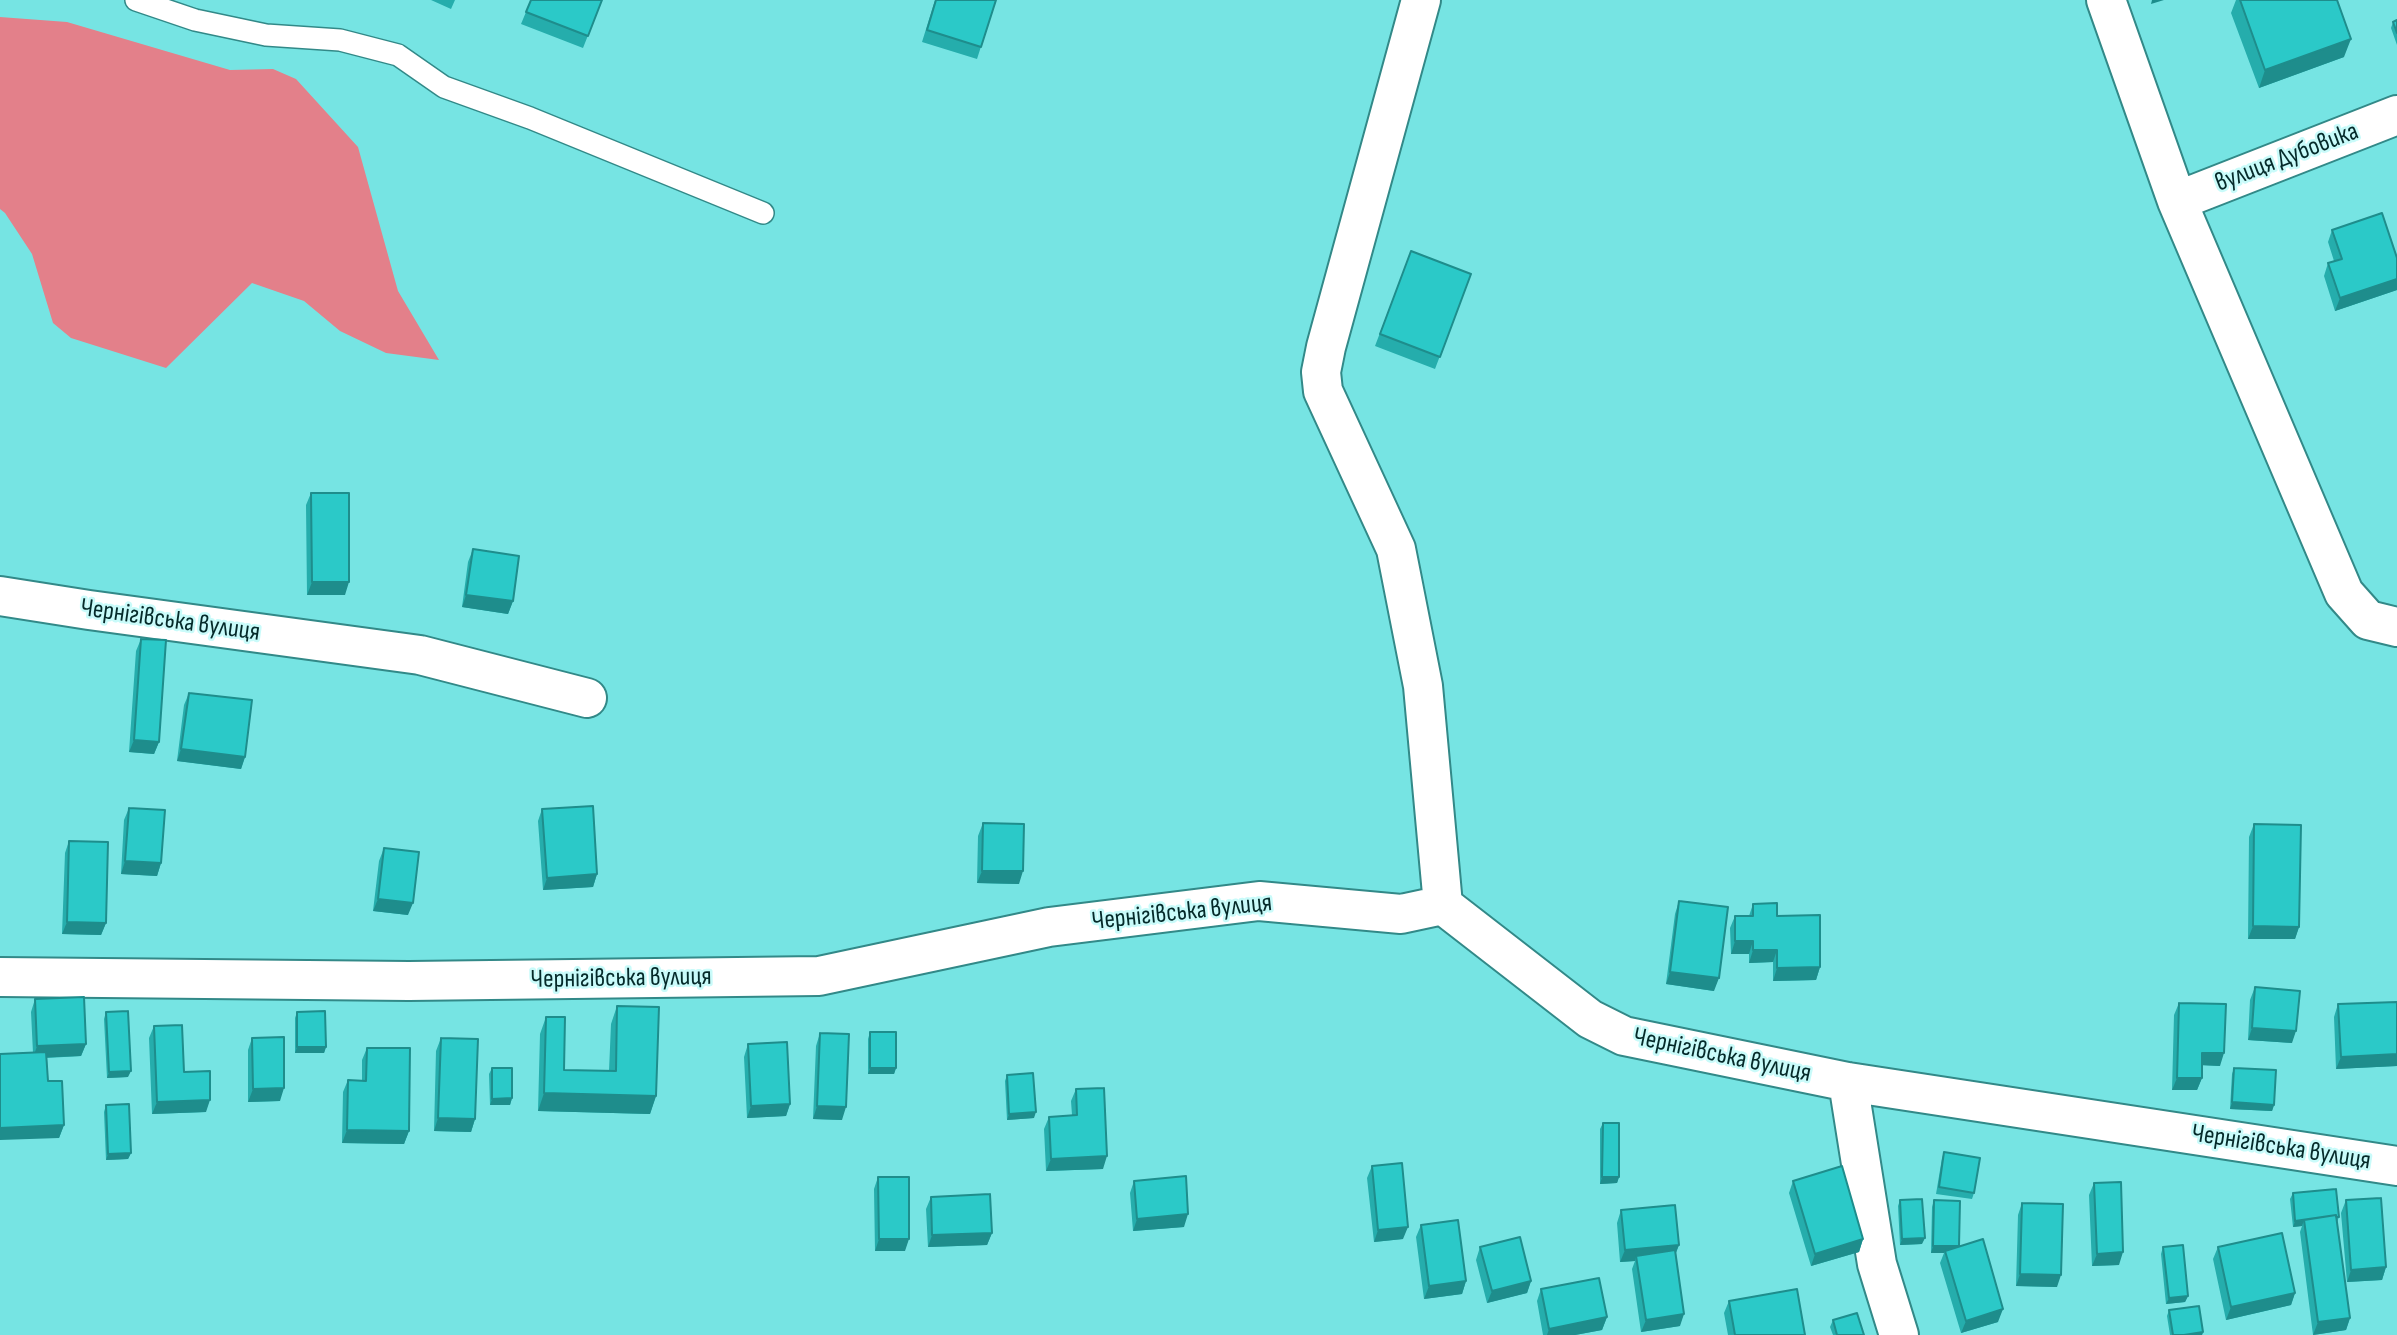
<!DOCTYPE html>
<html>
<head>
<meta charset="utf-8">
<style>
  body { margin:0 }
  canvas { display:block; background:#76e4e3 }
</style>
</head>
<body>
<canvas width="2397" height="1335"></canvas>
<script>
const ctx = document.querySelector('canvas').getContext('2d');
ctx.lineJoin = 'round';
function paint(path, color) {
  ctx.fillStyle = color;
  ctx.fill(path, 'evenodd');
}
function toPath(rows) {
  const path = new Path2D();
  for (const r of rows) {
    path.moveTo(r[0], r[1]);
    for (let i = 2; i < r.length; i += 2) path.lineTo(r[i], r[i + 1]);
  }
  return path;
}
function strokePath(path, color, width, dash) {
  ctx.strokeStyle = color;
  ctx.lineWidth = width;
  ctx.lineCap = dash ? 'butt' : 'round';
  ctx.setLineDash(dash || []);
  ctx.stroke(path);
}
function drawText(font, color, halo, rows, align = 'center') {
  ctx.font = font + ' "Sofia Sans Condensed",sans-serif';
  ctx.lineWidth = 5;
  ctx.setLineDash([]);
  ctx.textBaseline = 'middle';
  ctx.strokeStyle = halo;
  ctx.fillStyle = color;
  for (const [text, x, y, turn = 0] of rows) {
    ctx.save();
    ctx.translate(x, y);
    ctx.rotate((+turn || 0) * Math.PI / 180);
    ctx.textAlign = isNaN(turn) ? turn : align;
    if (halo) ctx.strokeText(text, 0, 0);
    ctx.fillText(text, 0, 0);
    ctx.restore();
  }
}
paint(toPath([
  [0,17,67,22,230,70,273,69,296,79,358,147,398,291,439,360,386,353,340,331,304,301,252,283,166,368,71,338,53,323,32,254,5,213,0,209]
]), '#e3808a');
const service = toPath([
  [136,0,195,20,266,35,340,40,398,55,444,87,530,118,763,213]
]);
const minor = toPath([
  [1421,0,1326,347,1321,372,1323,391,1396,549,1423,686,1443,905],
  [2106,0,2177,201,2344,593,2368,620,2397,627],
  [2177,201,2397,115],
  [0,596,89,610,420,655,587,698],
  [0,977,409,981,819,976,1049,927,1259,901,1401,914,1443,905,1590,1019,1624,1036,1848,1082,2397,1166],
  [1848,1082,1877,1264,1899,1335]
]);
strokePath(service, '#328988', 24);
strokePath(minor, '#328988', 42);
strokePath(service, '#fff', 21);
strokePath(minor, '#fff', 38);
paint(toPath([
  [431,0,455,0,451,9],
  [531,0,602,0,583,48,521,24],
  [935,0,996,0,977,59,922,42],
  [2236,0,2337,0,2344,57,2259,88,2231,13],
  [2397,20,2397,45,2391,28,2393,22],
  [2332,230,2397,258,2397,290,2335,311,2324,276,2328,263,2334,261,2328,242],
  [1411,251,1471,274,1435,369,1375,346],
  [311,493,345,595,307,595,306,505],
  [473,549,513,601,508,614,462,607,468,562],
  [141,639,159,742,154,754,129,752,136,651],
  [189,693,245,757,241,769,177,761,184,705],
  [129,808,161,863,157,876,121,874,124,820],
  [542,809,597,874,593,887,543,890,538,821],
  [983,823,1019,884,977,883,978,836],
  [2254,824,2299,927,2295,939,2248,939,2249,837],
  [69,841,106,923,101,935,62,934,65,853],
  [384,848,408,915,373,911,379,861],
  [1679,901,1714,991,1666,984,1675,914],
  [1753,904,1777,916,1820,967,1816,980,1773,981,1773,962,1749,963,1749,954,1731,954,1730,928,1735,916,1749,916],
  [2255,987,2292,1043,2248,1040,2250,1000],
  [35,999,86,1044,81,1056,47,1058,48,1081,64,1125,59,1138,33,1053,31,1012],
  [2397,1002,2397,1066,2336,1069,2334,1017,2338,1004],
  [2179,1003,2220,1066,2202,1065,2202,1078,2197,1090,2172,1090,2174,1015],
  [617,1006,656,1096,650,1114,538,1111,540,1034,546,1017,564,1070,609,1071,611,1024],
  [106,1012,128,1077,107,1078,104,1019],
  [297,1012,326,1047,324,1053,295,1053,295,1018],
  [154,1026,184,1072,206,1112,152,1114,149,1038],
  [870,1032,896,1068,894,1074,868,1074,868,1039],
  [820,1033,842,1120,813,1119,816,1046],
  [252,1038,280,1101,248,1102,248,1050],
  [441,1038,475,1119,471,1132,434,1131,436,1051],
  [748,1044,790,1104,786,1116,747,1118,744,1057],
  [367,1048,409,1131,404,1144,342,1143,343,1092,348,1080,362,1081,362,1060],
  [492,1068,512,1098,510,1105,490,1105,489,1074],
  [2234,1068,2274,1105,2272,1111,2230,1109,2232,1074],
  [1007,1075,1034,1118,1007,1120,1005,1081],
  [1076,1089,1103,1169,1046,1171,1044,1129,1049,1117,1072,1115,1071,1101],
  [106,1105,131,1153,128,1159,106,1160,104,1112],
  [1603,1123,1619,1177,1617,1183,1600,1184,1600,1129],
  [1944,1152,1974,1193,1972,1199,1936,1194,1942,1158],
  [1372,1166,1403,1239,1374,1242,1367,1178],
  [878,1177,905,1251,875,1251,874,1189],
  [1134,1181,1184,1227,1133,1231,1130,1193],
  [1793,1181,1863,1239,1859,1252,1811,1266,1789,1193],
  [2094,1183,2119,1265,2092,1266,2089,1195],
  [2293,1193,2339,1217,2337,1222,2350,1318,2346,1330,2313,1335,2300,1232,2302,1226,2293,1227,2290,1199],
  [931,1197,992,1233,987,1245,928,1247,926,1209],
  [1900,1200,1922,1244,1900,1245,1898,1206],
  [1934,1200,1959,1246,1998,1322,1961,1333,1940,1263,1944,1253,1931,1253,1932,1207],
  [2346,1200,2386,1267,2382,1280,2347,1282,2341,1213],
  [2022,1203,2057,1287,2016,1286,2018,1215],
  [1621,1210,1679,1245,1676,1253,1680,1326,1641,1332,1632,1269,1635,1261,1620,1262,1617,1223],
  [1421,1225,1466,1281,1462,1294,1424,1299,1416,1237],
  [1480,1247,1531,1281,1527,1293,1487,1303,1476,1260],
  [2163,1247,2188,1296,2185,1302,2166,1304,2161,1254],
  [2218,1247,2295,1293,2291,1305,2226,1320,2213,1259],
  [1541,1289,1607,1317,1602,1330,1575,1335,1543,1335,1537,1301],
  [1729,1301,1805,1335,1728,1335,1724,1313],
  [2169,1310,2203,1332,2202,1335,2170,1335,2167,1316],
  [1833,1320,1864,1335,1833,1335,1830,1327]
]), '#25adac');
paint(toPath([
  [2152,0,2164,0,2151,4],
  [2351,39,2344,57,2259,88,2265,70],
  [2397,279,2397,290,2335,311,2340,298],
  [312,582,349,582,345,595,307,595],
  [466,595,513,601,508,614,462,607],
  [134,740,159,742,154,754,129,752],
  [181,749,245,757,241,769,177,761],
  [125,861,161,863,157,876,121,874],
  [982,871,1023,871,1019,884,977,883],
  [597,874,593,887,543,890,547,878],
  [378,899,413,903,408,915,373,911],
  [67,922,106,923,101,935,62,934],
  [2253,926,2299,927,2295,939,2248,939],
  [1735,941,1753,941,1749,954,1731,954],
  [1753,950,1777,950,1773,962,1749,963],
  [1820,967,1816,980,1773,981,1777,968],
  [1670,972,1719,978,1714,991,1666,984],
  [2252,1028,2296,1031,2292,1043,2248,1040],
  [86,1044,81,1056,33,1058,37,1046],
  [297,1047,326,1047,324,1053,295,1053],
  [2202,1053,2224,1053,2220,1066,2198,1065],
  [2397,1054,2397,1066,2336,1069,2341,1057],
  [870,1068,896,1068,894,1074,868,1074],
  [131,1071,128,1077,107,1078,109,1072],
  [2177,1078,2202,1078,2197,1090,2172,1090],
  [284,1088,280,1101,248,1102,253,1089],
  [544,1093,656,1096,650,1114,538,1111],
  [512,1098,510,1105,490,1105,492,1099],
  [210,1100,206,1112,152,1114,157,1102],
  [2232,1102,2274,1105,2272,1111,2230,1109],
  [790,1104,786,1116,747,1118,751,1106],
  [817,1106,846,1107,842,1120,813,1119],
  [1036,1112,1034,1118,1007,1120,1009,1114],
  [438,1118,475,1119,471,1132,434,1131],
  [64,1125,59,1138,0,1140,0,1128],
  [347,1130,409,1131,404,1144,342,1143],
  [131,1153,128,1159,106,1160,108,1154],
  [1107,1156,1103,1169,1046,1171,1051,1159],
  [1602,1177,1619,1177,1617,1183,1600,1184],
  [1188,1214,1184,1227,1133,1231,1137,1219],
  [2304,1220,2302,1226,2293,1227,2295,1221],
  [1408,1227,1403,1239,1374,1242,1378,1230],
  [992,1233,987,1245,928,1247,932,1235],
  [1925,1238,1922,1244,1900,1245,1902,1239],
  [879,1239,909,1239,905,1251,875,1251],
  [1863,1239,1859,1252,1811,1266,1815,1254],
  [1679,1245,1674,1257,1636,1256,1635,1261,1620,1262,1625,1250],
  [1933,1246,1959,1247,1945,1251,1944,1253,1931,1253],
  [2123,1252,2119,1265,2092,1266,2097,1254],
  [2386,1267,2382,1280,2347,1282,2351,1270],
  [2020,1274,2061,1275,2057,1287,2016,1286],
  [1466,1281,1462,1294,1424,1299,1429,1286],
  [1531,1281,1527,1293,1487,1303,1492,1291],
  [2295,1293,2291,1305,2226,1320,2231,1307],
  [2188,1296,2185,1302,2166,1304,2169,1298],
  [2003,1309,1998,1322,1961,1333,1966,1321],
  [1684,1314,1680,1326,1641,1332,1646,1320],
  [1607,1317,1602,1330,1575,1335,1547,1335,1549,1329],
  [2350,1318,2346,1330,2313,1335,2318,1322],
  [2203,1332,2202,1335,2184,1335]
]), '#1e8d8c');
const building = toPath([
  [531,0,602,0,588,36,526,12,531,0],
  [936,0,996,0,981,47,927,30,936,0],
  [2240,0,2337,0,2351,39,2265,70,2240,0],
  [2397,20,2397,33,2393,22,2397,20],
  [2382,213,2397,258,2397,279,2340,298,2328,263,2342,259,2332,230,2382,213],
  [1411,251,1471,274,1440,357,1380,334,1411,251],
  [311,493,349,493,349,582,312,582,311,493],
  [473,549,519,556,513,601,466,595,473,549],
  [141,639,166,640,159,742,134,740,141,639],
  [189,693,252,700,245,757,181,749,189,693],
  [593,806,597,874,547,878,542,809,593,806],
  [129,808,165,810,161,863,125,861,129,808],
  [983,823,1024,824,1023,871,982,871,983,823],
  [2254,824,2301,825,2299,927,2253,926,2254,824],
  [69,841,108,842,106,923,67,922,69,841],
  [384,848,419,852,413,903,378,899,384,848],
  [1679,901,1728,907,1719,978,1670,972,1679,901],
  [1777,903,1777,916,1820,915,1820,967,1777,968,1777,950,1753,950,1753,941,1735,941,1735,916,1753,916,1753,904,1777,903],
  [2255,987,2300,991,2296,1031,2252,1028,2255,987],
  [84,997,86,1044,37,1046,35,999,84,997],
  [2397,1002,2397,1054,2341,1057,2338,1004,2397,1002],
  [2179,1003,2226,1004,2224,1053,2202,1053,2202,1078,2177,1078,2179,1003],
  [617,1006,659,1007,656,1096,544,1093,546,1017,565,1017,564,1070,616,1071,617,1006],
  [128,1011,131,1071,109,1072,106,1012,128,1011],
  [325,1011,326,1047,297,1047,297,1012,325,1011],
  [182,1025,184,1072,210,1071,210,1100,157,1102,154,1026,182,1025],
  [870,1032,896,1032,896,1068,870,1068,870,1032],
  [820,1033,849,1034,846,1107,817,1106,820,1033],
  [284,1037,284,1088,253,1089,252,1038,284,1037],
  [441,1038,478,1039,475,1119,438,1118,441,1038],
  [787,1042,790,1104,751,1106,748,1044,787,1042],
  [367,1048,410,1048,409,1131,347,1130,348,1080,366,1081,367,1048],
  [46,1052,48,1081,62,1081,64,1125,0,1128,0,1054,46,1052],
  [492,1068,512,1068,512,1098,492,1099,492,1068],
  [2234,1068,2276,1070,2274,1105,2232,1102,2234,1068],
  [1033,1073,1036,1112,1009,1114,1007,1075,1033,1073],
  [1104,1088,1107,1156,1051,1159,1049,1117,1077,1115,1076,1089,1104,1088],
  [129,1104,131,1153,108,1154,106,1105,129,1104],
  [1603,1123,1619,1123,1619,1177,1602,1177,1603,1123],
  [1944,1152,1980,1158,1974,1193,1939,1187,1944,1152],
  [1402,1163,1408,1227,1378,1230,1372,1166,1402,1163],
  [1842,1166,1863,1239,1815,1254,1793,1181,1842,1166],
  [1186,1176,1188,1214,1137,1219,1134,1181,1186,1176],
  [878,1177,909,1177,909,1239,879,1239,878,1177],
  [2121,1182,2123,1252,2097,1254,2094,1183,2121,1182],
  [2336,1189,2339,1217,2336,1217,2336,1215,2295,1221,2293,1193,2336,1189],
  [990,1194,992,1233,932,1235,931,1197,990,1194],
  [2381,1198,2386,1267,2351,1270,2346,1200,2381,1198],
  [1922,1199,1925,1238,1902,1239,1900,1200,1922,1199],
  [1934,1200,1960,1201,1959,1246,1933,1246,1934,1200],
  [2022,1203,2063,1204,2061,1275,2020,1274,2022,1203],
  [1675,1205,1679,1245,1625,1250,1621,1210,1675,1205],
  [2336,1215,2350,1318,2318,1322,2304,1220,2336,1215],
  [1458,1220,1466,1281,1429,1286,1421,1225,1458,1220],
  [2282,1233,2295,1293,2231,1307,2218,1247,2282,1233],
  [1520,1237,1531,1281,1492,1291,1480,1247,1520,1237],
  [1983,1239,2003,1309,1966,1321,1945,1251,1983,1239],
  [2183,1245,2188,1296,2169,1298,2163,1247,2183,1245],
  [1675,1250,1684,1314,1646,1320,1636,1256,1675,1250],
  [1599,1278,1607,1317,1549,1329,1541,1289,1599,1278],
  [1797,1289,1805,1335,1735,1335,1729,1301,1797,1289],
  [2199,1306,2203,1332,2184,1335,2173,1335,2169,1310,2199,1306],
  [1857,1313,1864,1335,1837,1335,1833,1320,1857,1313]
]);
paint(building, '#2bc9c8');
strokePath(building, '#1e8d8c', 2);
drawText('26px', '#052a2a', '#c9fbfa', [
  ["вулиця Дубовика",2287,158,-21],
  ["Чернігівська вулиця",170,621,8],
  ["Чернігівська вулиця",1182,913,-6],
  ["Чернігівська вулиця",621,979,-1],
  ["Чернігівська вулиця",1722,1056,12],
  ["Чернігівська вулиця",2281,1148,9]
]);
</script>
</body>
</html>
